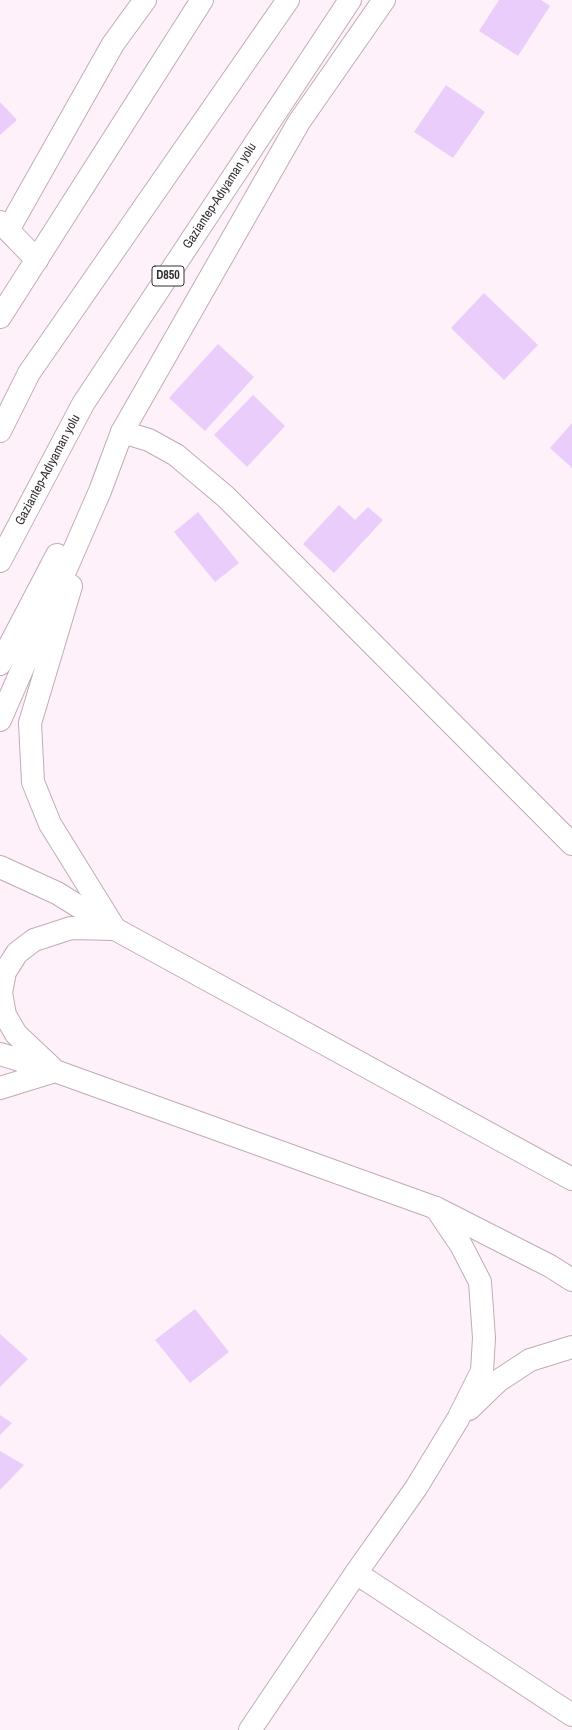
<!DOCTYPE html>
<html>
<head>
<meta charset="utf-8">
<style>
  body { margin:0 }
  canvas { display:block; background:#fef1f9 }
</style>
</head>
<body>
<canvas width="572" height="1730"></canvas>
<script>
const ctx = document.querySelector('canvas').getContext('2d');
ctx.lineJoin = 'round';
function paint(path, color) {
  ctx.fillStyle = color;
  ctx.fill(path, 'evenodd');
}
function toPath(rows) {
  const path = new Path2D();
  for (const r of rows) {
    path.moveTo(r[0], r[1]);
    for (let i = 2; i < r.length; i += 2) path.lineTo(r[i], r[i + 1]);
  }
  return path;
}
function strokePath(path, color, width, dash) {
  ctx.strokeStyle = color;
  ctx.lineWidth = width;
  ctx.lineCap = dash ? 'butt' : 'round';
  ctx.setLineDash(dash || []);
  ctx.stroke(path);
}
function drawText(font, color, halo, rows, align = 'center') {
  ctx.font = font + ' "Archivo Narrow",sans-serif';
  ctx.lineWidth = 3.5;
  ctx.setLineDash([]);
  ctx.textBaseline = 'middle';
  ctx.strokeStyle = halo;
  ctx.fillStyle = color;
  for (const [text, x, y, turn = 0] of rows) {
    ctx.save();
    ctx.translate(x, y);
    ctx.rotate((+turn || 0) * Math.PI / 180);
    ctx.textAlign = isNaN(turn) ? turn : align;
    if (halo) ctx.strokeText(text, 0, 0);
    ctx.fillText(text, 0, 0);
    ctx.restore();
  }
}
paint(toPath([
  [499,0,541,0,550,6,518,56,479,31],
  [446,85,485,112,453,158,414,132],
  [0,102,17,120,0,135],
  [484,293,538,345,504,380,451,328],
  [218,344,254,377,205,431,169,398],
  [253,395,285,426,247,467,214,435],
  [572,423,572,468,550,448],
  [339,505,355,520,368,507,383,520,334,573,303,544],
  [198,512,239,563,215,582,174,532],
  [195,1309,229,1352,190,1383,155,1340],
  [0,1334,28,1359,0,1387],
  [0,1415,12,1423,0,1435],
  [0,1451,24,1465,0,1490]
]), '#eacdfa');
const minor = toPath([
  [0,222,37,260],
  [8,230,113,44,145,0],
  [122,432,149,440,176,455,226,497,572,844],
  [469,1409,498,1381,530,1360,572,1347],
  [356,1573,572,1715],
  [250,1730,356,1573,416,1488,458,1419,482,1371,484,1338,480,1282,461,1245,436,1208]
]);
const tertiary = toPath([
  [0,867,57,893,115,929,572,1179],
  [0,1054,55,1071,436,1208,550,1266,572,1280],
  [51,1067,16,1034,5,1015,1,993,5,972,17,953,34,940,71,928,114,929]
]);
const trunk = toPath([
  [0,317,202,0],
  [0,431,29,373,288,0],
  [0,561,83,404,350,0],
  [71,586,30,723,33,782,50,824,115,929],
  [0,664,57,555],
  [0,720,100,491,122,432,299,122,384,0],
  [0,1088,55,1071]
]);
strokePath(minor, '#c0abb7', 24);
strokePath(tertiary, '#c0abb7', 24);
strokePath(trunk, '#c0abb7', 24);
strokePath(minor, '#fff', 22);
strokePath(tertiary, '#fff', 22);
strokePath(trunk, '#fff', 22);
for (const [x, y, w] of [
  [168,276,32]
]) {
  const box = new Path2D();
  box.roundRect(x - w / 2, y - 10, w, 20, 3);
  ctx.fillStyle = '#fff';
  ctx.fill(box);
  strokePath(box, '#352d32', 1);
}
drawText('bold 12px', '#352d32', null, [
  ["D850",168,276]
]);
drawText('13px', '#352d32', '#fff', [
  ["Gaziantep-Adıyaman yolu",220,196,-57],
  ["Gaziantep-Adıyaman yolu",48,470,-62]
]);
</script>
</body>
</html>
